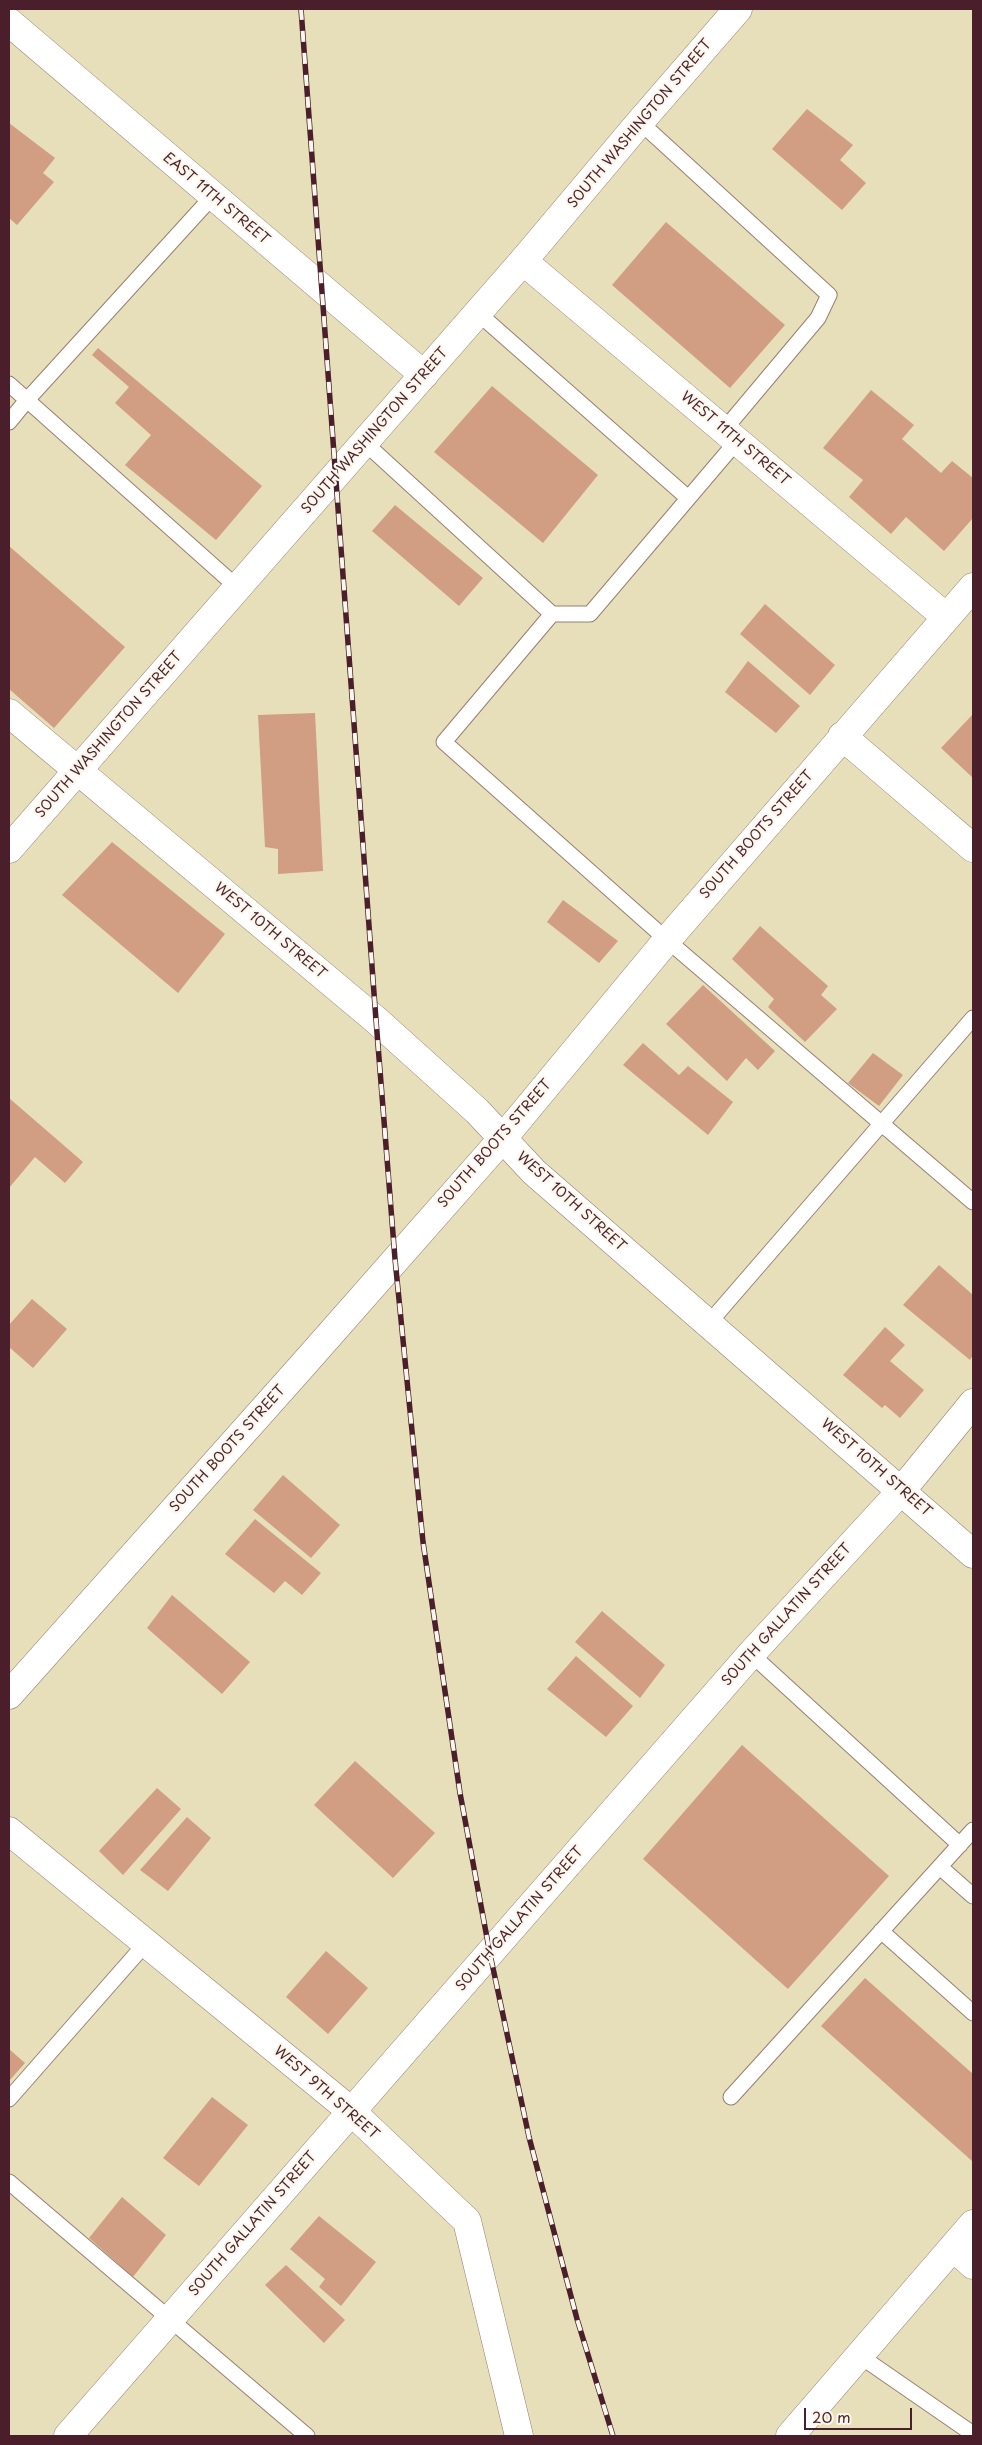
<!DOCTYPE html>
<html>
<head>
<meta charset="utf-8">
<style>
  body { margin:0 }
  #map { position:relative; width:982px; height:2445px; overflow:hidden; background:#e7dfba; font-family:"Playpen Sans",sans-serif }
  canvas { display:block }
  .frame { position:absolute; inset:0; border:10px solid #4a1f2b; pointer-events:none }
  .scale { position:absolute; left:804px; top:2408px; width:108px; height:22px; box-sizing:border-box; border:2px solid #4a1f2b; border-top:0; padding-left:6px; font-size:15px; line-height:18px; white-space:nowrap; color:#4a1f2b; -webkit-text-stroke:4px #fbf7ec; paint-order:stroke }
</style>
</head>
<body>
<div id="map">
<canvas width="982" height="2445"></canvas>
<div class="frame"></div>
<div class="scale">20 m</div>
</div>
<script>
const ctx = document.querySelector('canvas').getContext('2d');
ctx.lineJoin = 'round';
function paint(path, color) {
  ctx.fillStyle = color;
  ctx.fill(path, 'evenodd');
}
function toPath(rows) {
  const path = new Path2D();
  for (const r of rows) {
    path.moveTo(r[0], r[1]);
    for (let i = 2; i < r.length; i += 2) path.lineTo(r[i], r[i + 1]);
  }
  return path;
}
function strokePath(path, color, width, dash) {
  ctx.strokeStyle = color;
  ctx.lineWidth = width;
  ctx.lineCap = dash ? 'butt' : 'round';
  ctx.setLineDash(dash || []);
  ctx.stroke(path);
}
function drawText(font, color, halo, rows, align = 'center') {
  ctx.font = font + ' "Playpen Sans",sans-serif';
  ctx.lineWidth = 4.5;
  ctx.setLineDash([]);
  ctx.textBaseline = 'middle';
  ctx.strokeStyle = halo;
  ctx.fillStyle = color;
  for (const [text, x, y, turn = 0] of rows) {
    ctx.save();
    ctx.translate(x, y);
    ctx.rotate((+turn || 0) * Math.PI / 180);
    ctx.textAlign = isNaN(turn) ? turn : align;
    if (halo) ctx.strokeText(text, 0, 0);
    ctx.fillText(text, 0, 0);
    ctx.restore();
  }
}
paint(toPath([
  [807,109,853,145,840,160,866,183,842,210,772,149],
  [9,123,55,158,43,173,54,182,17,225,9,218],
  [666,222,785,325,730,388,612,285],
  [98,348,262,486,216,540,125,465,151,435,115,403,129,387,92,355],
  [492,386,598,475,543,543,434,452],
  [871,390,914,425,902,439,941,473,952,461,973,478,973,518,944,551,906,517,891,534,849,497,863,480,823,448],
  [395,505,483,578,459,606,372,531],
  [9,546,125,647,54,728,9,689],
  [765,604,835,665,810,695,740,634],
  [748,661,800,706,776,733,725,692],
  [315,713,323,871,278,874,278,849,265,847,258,715],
  [973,714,973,778,941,748],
  [112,842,225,934,178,993,62,895],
  [563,900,618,941,599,963,547,922],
  [760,926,828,986,821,995,837,1009,805,1042,768,1007,774,999,732,959],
  [703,985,775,1051,758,1070,746,1058,727,1081,666,1024],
  [643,1043,679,1075,688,1066,733,1102,708,1135,623,1065],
  [873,1053,903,1075,879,1106,848,1083],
  [9,1098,83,1162,65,1183,35,1157,9,1188],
  [939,1265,973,1295,973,1355,970,1360,903,1305],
  [32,1299,67,1329,33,1368,9,1347,9,1325],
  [885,1327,905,1345,890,1361,924,1390,900,1418,885,1405,882,1408,843,1375],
  [283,1475,340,1525,311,1558,253,1510],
  [255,1519,321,1573,302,1595,285,1581,274,1593,225,1554],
  [172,1595,250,1662,222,1694,147,1628],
  [602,1611,665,1665,640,1698,575,1642],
  [576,1656,633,1706,606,1737,547,1689],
  [742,1745,889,1876,788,1989,643,1859],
  [355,1761,435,1833,393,1878,314,1805],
  [157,1788,181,1809,123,1875,99,1851],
  [187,1817,211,1838,168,1891,140,1870],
  [326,1951,368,1988,328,2034,286,1997],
  [865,1978,973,2074,972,2161,821,2026],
  [9,2049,25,2063,9,2081],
  [212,2097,248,2125,199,2186,163,2158],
  [122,2197,166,2235,133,2277,89,2238],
  [319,2216,376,2262,341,2306,319,2287,325,2279,290,2249],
  [286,2265,345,2320,324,2343,265,2285]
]), '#d19d83');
const service = toPath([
  [640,122,829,295,818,318,724,430],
  [478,313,688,498],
  [9,384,238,588],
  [9,422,27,400,212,197],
  [364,442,552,614,590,614,737,441],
  [552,614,444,742,667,940,973,1202],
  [708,1324,973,1018],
  [751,1654,960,1845],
  [940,1867,973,1896],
  [881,1931,973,2013],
  [731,2097,973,1830],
  [9,2099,146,1943],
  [9,2182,307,2436],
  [860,2356,973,2434]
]);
const minor = toPath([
  [9,22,424,375],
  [523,261,946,617],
  [9,713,376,1020,477,1111,534,1172,973,1554],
  [842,736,973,848],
  [9,1695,303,1365,503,1138,667,940,973,587],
  [9,1831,351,2111,467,2221,519,2436],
  [953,2247,973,2265],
  [68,2436,751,1654,902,1490,973,1403],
  [790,2436,973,2224]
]);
const secondary = toPath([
  [9,849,523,261,640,122,738,9]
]);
strokePath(service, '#987f72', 17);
strokePath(minor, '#987f72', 29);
strokePath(secondary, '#987f72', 29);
strokePath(service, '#fff', 15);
strokePath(minor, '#fff', 28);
strokePath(secondary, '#fff', 28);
const rail = toPath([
  [301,9,376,1020,395,1259,423,1542,460,1793,490,1954,529,2137,577,2319,613,2436]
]);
strokePath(rail, '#4a1f2b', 5.5);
strokePath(rail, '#fbf7ec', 4, [11]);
drawText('14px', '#4a1f2b', '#fbf7ec', [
  ["SOUTH WASHINGTON STREET",640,124,-50],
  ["EAST 11TH STREET",216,199,40],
  ["SOUTH WASHINGTON STREET",375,431,-49],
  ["WEST 11TH STREET",735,439,40],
  ["SOUTH WASHINGTON STREET",109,735,-49],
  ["SOUTH BOOTS STREET",757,835,-49],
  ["WEST 10TH STREET",270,931,40],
  ["SOUTH BOOTS STREET",495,1144,-49],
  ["WEST 10TH STREET",571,1202,42],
  ["SOUTH BOOTS STREET",228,1449,-48],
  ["WEST 10TH STREET",876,1468,41],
  ["SOUTH GALLATIN STREET",787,1615,-48],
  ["SOUTH GALLATIN STREET",520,1919,-49],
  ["WEST 9TH STREET",326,2093,41],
  ["SOUTH GALLATIN STREET",253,2224,-49]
]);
</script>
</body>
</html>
